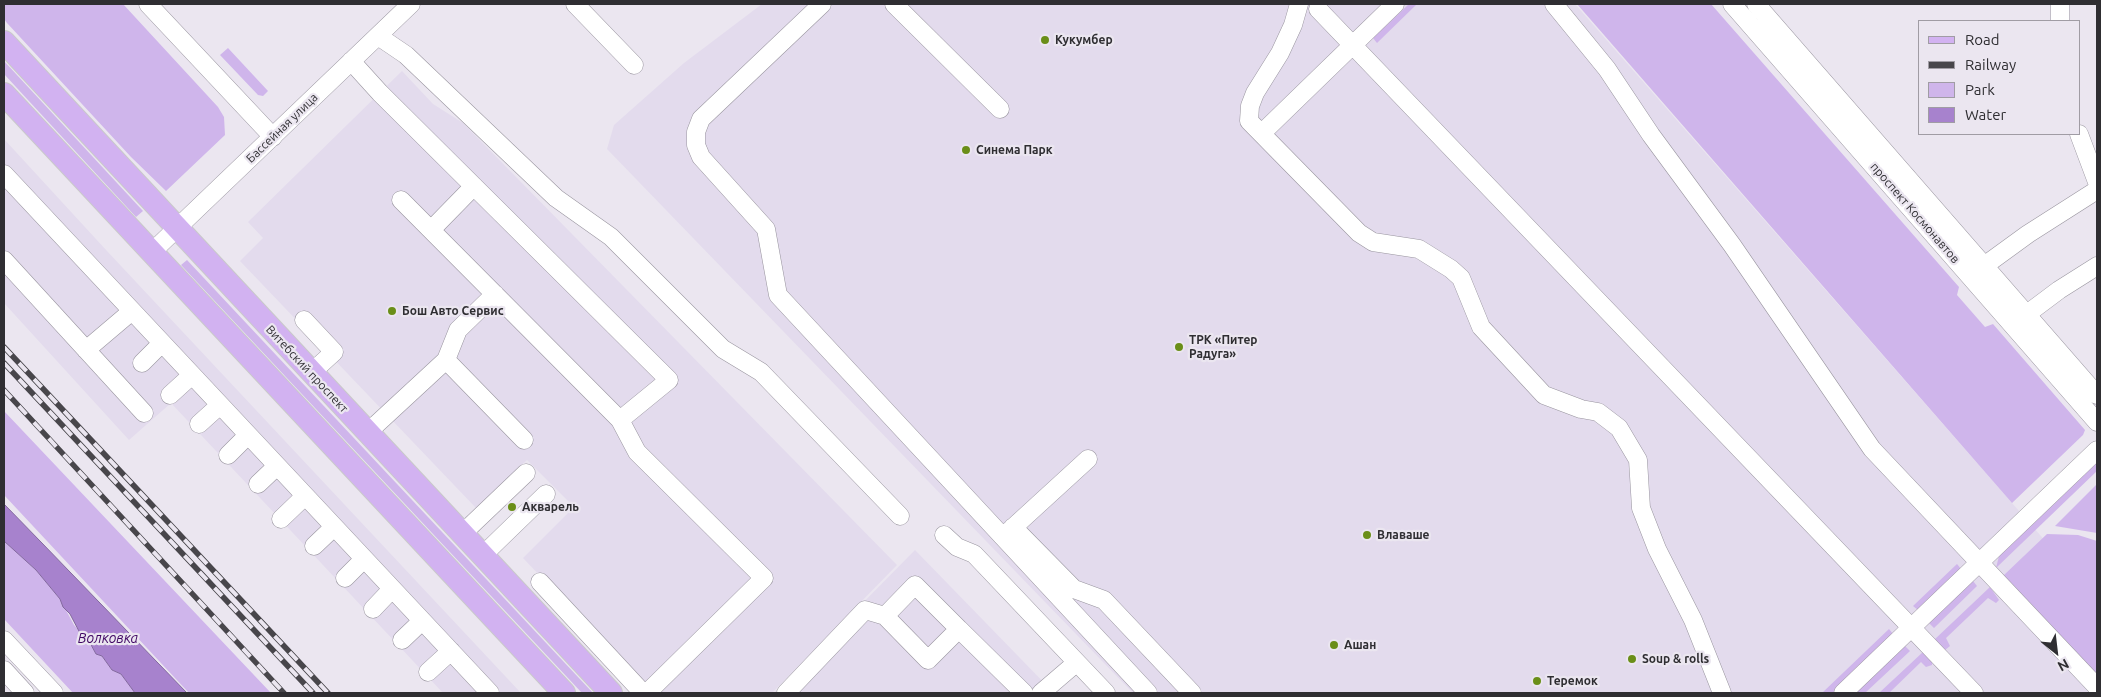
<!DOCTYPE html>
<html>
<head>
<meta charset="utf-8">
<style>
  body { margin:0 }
  #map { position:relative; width:2101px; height:697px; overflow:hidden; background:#ebe6f0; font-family:Ubuntu,sans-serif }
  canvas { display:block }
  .frame { position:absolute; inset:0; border:5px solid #2f2e32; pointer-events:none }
  .legend { position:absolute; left:1918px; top:20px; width:162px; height:115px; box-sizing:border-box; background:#ebe6f0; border:1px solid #a09ca4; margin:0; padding:6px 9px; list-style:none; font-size:15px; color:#2f2e32 }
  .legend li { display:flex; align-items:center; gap:10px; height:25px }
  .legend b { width:25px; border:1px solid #a09ca4 }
  .north { position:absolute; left:2031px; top:627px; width:50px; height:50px; -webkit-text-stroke:4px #ebe6f0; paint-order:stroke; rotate:151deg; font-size:14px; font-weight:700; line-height:20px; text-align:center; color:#2f2e32 }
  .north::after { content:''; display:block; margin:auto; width:18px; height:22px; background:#2f2e32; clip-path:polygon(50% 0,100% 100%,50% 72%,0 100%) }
</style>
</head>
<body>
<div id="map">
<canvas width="2101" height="697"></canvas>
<div class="frame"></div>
<ul class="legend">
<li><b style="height:6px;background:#d2b2f1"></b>Road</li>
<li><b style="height:6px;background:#48464b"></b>Railway</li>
<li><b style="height:14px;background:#cfb5eb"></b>Park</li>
<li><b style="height:14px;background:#a782cd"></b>Water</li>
</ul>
<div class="north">N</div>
</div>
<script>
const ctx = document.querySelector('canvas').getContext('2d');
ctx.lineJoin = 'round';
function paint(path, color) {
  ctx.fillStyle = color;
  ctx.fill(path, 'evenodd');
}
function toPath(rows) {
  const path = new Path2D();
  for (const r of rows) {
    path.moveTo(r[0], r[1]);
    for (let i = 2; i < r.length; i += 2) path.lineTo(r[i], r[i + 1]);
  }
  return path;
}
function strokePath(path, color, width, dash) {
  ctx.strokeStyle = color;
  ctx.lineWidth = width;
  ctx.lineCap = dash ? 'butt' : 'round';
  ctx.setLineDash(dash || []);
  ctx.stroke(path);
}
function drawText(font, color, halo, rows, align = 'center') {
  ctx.font = font + ' Ubuntu,sans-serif';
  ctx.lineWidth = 4.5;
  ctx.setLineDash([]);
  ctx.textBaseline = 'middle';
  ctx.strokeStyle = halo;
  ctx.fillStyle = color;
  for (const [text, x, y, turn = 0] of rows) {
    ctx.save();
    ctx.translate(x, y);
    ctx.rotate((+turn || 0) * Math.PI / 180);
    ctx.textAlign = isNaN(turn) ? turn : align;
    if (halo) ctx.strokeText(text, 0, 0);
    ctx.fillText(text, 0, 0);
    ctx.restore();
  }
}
paint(toPath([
  [762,4,1575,4,2097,600,2097,693,1133,693,607,149,614,125,684,63],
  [402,71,433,104,463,123,897,565,772,693,652,693,523,558,574,507,527,460,476,508,240,261,263,238,248,222],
  [4,139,107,251,521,693,443,693,171,403,129,440,4,303],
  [915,550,1054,693,774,693]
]), '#e3dbed');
paint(toPath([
  [4,4,123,4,218,107,224,117,225,135,166,191,131,157,7,23,4,19],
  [1409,4,1417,4,1377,43,1373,38],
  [1577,4,1711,4,1959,287,1957,295,1985,327,1993,324,2085,430,2083,435,2012,503],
  [228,48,268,91,263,96,258,95,220,55],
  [4,61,143,211,136,217,4,74],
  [187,260,593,693,582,693,181,265],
  [4,411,271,693,189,693,4,495],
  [2097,462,2097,471,1996,568,1999,556],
  [2097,484,2097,533,2055,526],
  [2047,534,2078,535,2097,541,2097,675,2003,576],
  [4,541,36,570,60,599,74,625,89,641,96,654,102,656,112,670,121,674,135,693,73,693,4,619],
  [1957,564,1961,569,1918,610,1913,606],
  [1973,581,1977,586,1934,628,1929,623],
  [1990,587,1999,600,1996,603,1988,598,1946,638,1950,646,1945,650,1934,640],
  [1889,629,1893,634,1832,693,1822,693],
  [1905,646,1910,651,1865,693,1856,693],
  [1923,652,1932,662,1932,665,1926,667,1921,662,1889,693,1879,693]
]), '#cfb5eb');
const water = toPath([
  [4,504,41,542,187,693,135,693,121,674,112,670,102,656,96,654,89,641,81,635,70,614,63,607,60,599,36,570,4,541,4,504]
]);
paint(water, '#a782cd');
strokePath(water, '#83699e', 1);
const minor = toPath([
  [148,4,273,137],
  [575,4,634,65],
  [822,4,701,119,696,132,696,145,701,157,766,229,778,295,1148,693],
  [894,4,1000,109],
  [1299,4,1293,25,1280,53,1255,93,1250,106,1249,121,1359,233,1373,242,1419,249,1451,269,1461,278,1481,327,1544,395,1581,409,1598,412,1619,428,1638,460,1641,508,1657,549,1693,620,1722,693],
  [1554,4,1607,69,1651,135,1732,245,1872,449,2097,687],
  [1732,4,2097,422],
  [1756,4,2097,395],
  [2060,4,2060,21],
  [1318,9,1974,693],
  [378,36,406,55,556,198,611,237,723,349,761,372,900,516],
  [351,61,380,93,669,380,620,420,637,452,764,578,647,693],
  [1262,133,1395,4],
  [2079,134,2097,182],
  [4,174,490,693],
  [401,200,620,420],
  [431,230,474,186],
  [152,252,411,4],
  [4,260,144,413],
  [1984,266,2028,234,2097,190],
  [2027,314,2059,290,2097,266],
  [304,320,334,352,311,373],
  [86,350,132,311],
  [446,360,524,440],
  [142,363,162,343],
  [170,395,192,375],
  [199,424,220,405],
  [367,433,446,360,458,330,495,294],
  [228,455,248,435],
  [258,484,277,466],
  [281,519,305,496],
  [1013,527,1074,589,1104,600,1192,693],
  [462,534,526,473],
  [1006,534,1088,459],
  [944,535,957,547,974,554,1106,693],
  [314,546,334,527],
  [482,556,546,494],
  [345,578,364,559],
  [540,582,643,693],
  [373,609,392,589],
  [959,629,1024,693],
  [4,640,54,693],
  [402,640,422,621],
  [4,670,25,693],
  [428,672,451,651],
  [786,693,865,610,885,616,928,660,959,629,915,585,885,616],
  [1041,693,1076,663],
  [1843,693,2097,450]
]);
const major = toPath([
  [4,42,611,693],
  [4,94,564,693]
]);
strokePath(minor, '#99959f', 19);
strokePath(major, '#c9c9ca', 24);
strokePath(minor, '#fff', 18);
strokePath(major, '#d2b2f1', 22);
const rail = toPath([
  [4,347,328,693],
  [4,363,313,693],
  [4,390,284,693]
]);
strokePath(rail, '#48464b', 5.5);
strokePath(rail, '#ebe6f0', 4, [11]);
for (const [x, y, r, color] of [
  [1045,40,5,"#6a8e18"],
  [966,150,5,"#6a8e18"],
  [392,311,5,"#6a8e18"],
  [1179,347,5,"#6a8e18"],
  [512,507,5,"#6a8e18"],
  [1367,535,5,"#6a8e18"],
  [1334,645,5,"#6a8e18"],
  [1632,659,5,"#6a8e18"],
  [1537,681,5,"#6a8e18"]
]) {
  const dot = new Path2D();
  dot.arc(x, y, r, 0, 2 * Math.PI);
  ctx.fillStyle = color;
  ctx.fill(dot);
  strokePath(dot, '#ebe6f0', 2);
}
drawText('bold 12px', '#2f2e32', '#ebe6f0', [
  ["Кукумбер",1055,40],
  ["Синема Парк",976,150],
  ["Бош Авто Сервис",402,311],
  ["ТРК «Питер",1189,340],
  ["Радуга»",1189,354],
  ["Акварель",522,507],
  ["Влаваше",1377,535],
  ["Ашан",1344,645],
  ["Soup & rolls",1642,659],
  ["Теремок",1547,681]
], 'left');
drawText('12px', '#2f2e32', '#ebe6f0', [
  ["Бассейная улица",282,128,-44],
  ["проспект Космонавтов",1915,213,49],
  ["Витебский проспект",307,369,47]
]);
drawText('italic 14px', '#3f0663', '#ebe6f0', [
  ["Волковка",108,638]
]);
</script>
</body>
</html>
